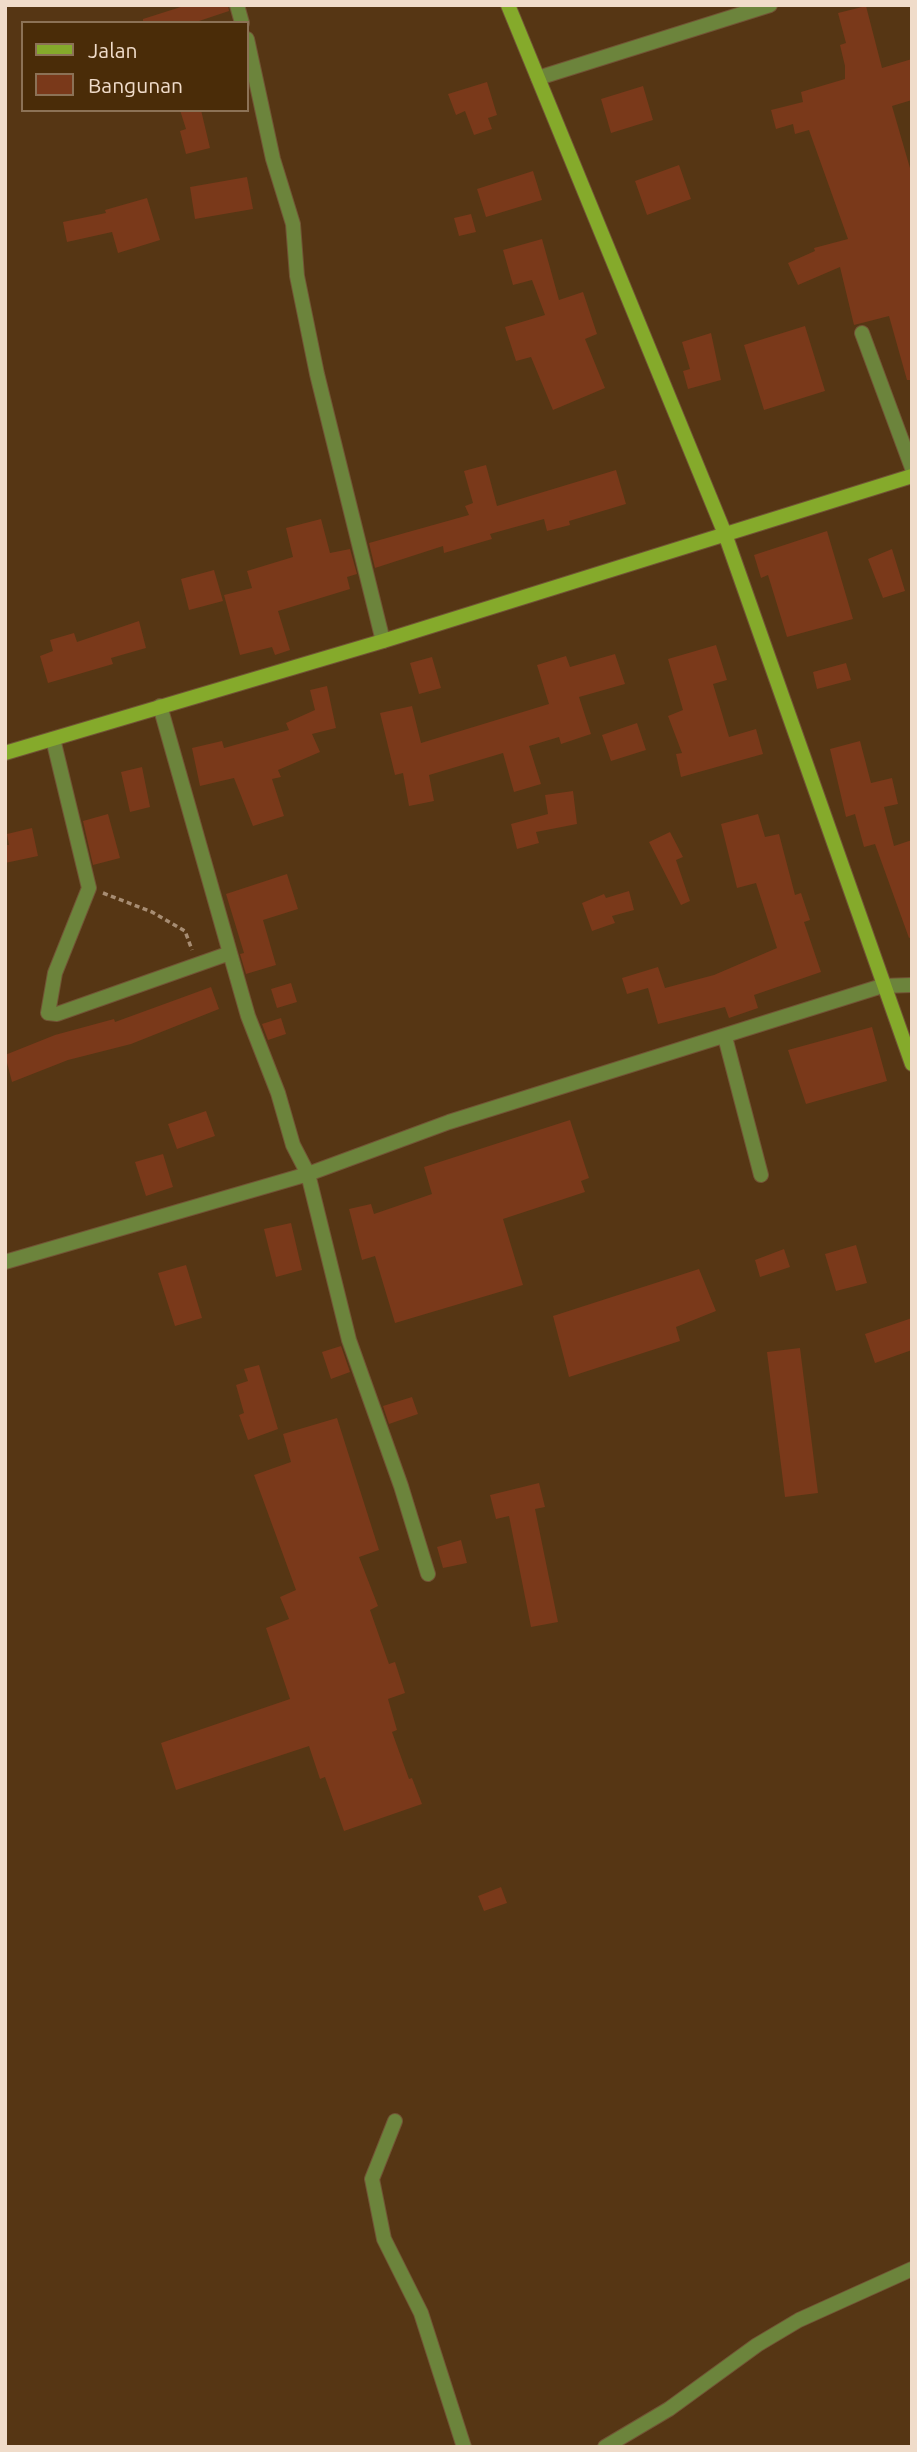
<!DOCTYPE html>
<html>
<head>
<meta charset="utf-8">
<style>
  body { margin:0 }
  #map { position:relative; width:917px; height:2452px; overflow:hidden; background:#563614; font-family:Ubuntu,sans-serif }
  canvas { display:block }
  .frame { position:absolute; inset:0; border:7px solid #f0dcca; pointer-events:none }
  .legend { position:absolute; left:21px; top:21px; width:228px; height:91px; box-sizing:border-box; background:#4a2c08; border:2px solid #8c7256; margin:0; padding:9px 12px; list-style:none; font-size:21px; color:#f0dcca }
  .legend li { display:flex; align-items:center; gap:14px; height:35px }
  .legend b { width:35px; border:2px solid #8c7256 }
</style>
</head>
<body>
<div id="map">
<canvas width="917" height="2452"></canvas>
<div class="frame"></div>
<ul class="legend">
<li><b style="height:9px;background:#85aa2b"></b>Jalan</li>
<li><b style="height:19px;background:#7a391a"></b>Bangunan</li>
</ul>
</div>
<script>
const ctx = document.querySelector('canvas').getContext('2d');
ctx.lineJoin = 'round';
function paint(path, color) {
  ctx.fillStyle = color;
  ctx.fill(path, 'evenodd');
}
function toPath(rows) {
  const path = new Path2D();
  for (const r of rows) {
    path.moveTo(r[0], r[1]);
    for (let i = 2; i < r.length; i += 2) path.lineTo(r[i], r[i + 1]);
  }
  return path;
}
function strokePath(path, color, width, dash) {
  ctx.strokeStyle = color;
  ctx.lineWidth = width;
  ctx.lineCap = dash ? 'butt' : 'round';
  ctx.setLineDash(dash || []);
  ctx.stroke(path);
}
paint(toPath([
  [187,5,228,5,229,11,193,23,143,23,143,19],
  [866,6,882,68,912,59,912,100,892,106,912,175,912,380,907,380,889,316,854,325,840,267,798,285,788,263,815,251,814,248,848,239,809,130,795,134,793,124,776,129,771,110,803,102,801,92,845,79,845,66,840,45,846,43,838,13],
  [487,82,497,115,488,118,492,129,474,135,465,111,456,115,448,94],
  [643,86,653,120,611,133,601,99],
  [180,110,201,110,210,148,186,154,180,131,186,129],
  [679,165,691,199,647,215,635,181],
  [533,171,542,200,486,217,477,189],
  [247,177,253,209,195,219,190,187],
  [147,198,160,240,118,253,112,232,67,242,63,222,106,213,105,210],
  [471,214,476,232,459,236,454,218],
  [542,239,559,300,583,292,597,334,585,339,605,388,553,410,531,357,516,361,505,327,545,315,532,280,513,285,503,250],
  [805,326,825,391,764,410,744,345],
  [711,333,721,380,688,389,683,371,690,369,682,342],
  [486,465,497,506,616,470,626,504,569,521,570,525,547,531,544,519,490,534,492,539,444,553,443,546,375,568,369,543,469,515,465,506,473,503,464,471],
  [321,519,330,553,350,549,357,574,347,577,350,589,278,611,290,650,275,655,272,647,240,655,224,595,252,588,247,571,293,557,286,528],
  [827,531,853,619,787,637,768,575,761,578,754,555],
  [892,549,905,591,883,598,868,559],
  [214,570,223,601,189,610,181,579],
  [139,621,146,648,111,658,113,664,48,683,40,656,53,651,50,640,74,633,77,642],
  [716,645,727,680,713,684,729,737,756,729,763,754,681,777,676,754,682,753,668,716,683,710,668,659],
  [615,654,625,684,579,697,591,734,561,744,559,737,529,746,541,784,514,792,503,753,429,775,434,801,409,806,403,773,395,775,380,713,412,706,421,743,549,704,537,665,566,656,570,667],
  [432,657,441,688,419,694,410,663],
  [846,663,851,680,817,689,813,672],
  [327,686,336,728,312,734,320,752,278,770,281,777,272,779,284,816,253,826,234,778,200,786,192,748,222,741,224,748,289,730,286,723,315,710,310,690],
  [637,723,646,750,611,761,602,735],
  [860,741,871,783,892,778,898,804,884,807,894,846,912,840,912,937,909,938,875,844,864,847,855,814,846,817,830,749],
  [142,767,150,807,130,812,121,772],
  [573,791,577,824,536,832,539,843,517,849,511,824,548,814,545,795],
  [108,814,120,858,93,865,83,821],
  [758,814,765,837,779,834,795,895,801,893,810,920,804,922,821,972,754,995,758,1008,729,1018,725,1007,658,1024,648,988,627,994,622,978,658,967,665,988,714,975,777,948,756,883,737,888,721,824],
  [32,828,38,856,5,863,5,845,9,845,7,834],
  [670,832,683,857,676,860,690,901,681,905,649,842],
  [287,874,298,909,263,920,276,965,246,974,240,954,244,953,226,894],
  [629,891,634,910,612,916,615,923,592,931,582,903,604,894,606,898],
  [291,983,297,1002,277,1008,271,989],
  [211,987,219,1009,131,1044,68,1060,12,1082,5,1055,55,1035,114,1019,115,1022],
  [281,1018,286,1034,268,1040,262,1024],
  [872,1027,887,1081,806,1104,788,1050],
  [206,1111,215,1136,177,1149,168,1124],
  [570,1120,589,1178,581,1181,585,1192,503,1219,523,1285,395,1323,375,1256,362,1260,349,1209,371,1204,374,1214,432,1194,424,1167],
  [163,1154,173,1187,146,1196,135,1162],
  [291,1223,302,1270,276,1277,264,1229],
  [856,1245,867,1283,836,1291,825,1254],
  [784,1249,790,1267,760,1277,755,1260],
  [186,1265,202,1318,175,1326,158,1273],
  [699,1269,716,1311,676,1327,680,1341,569,1377,553,1316],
  [912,1318,912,1350,875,1363,865,1334],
  [341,1346,350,1372,331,1379,322,1352],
  [800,1348,818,1493,785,1497,767,1352],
  [259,1365,278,1429,248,1440,239,1415,244,1413,236,1385,248,1381,244,1369],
  [412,1397,418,1414,389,1424,383,1406],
  [337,1418,379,1550,359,1557,378,1606,370,1610,389,1664,395,1662,405,1693,388,1699,397,1730,392,1732,409,1779,412,1778,422,1804,344,1831,325,1777,320,1779,309,1746,176,1790,161,1743,290,1699,266,1628,289,1619,280,1597,296,1590,254,1475,291,1462,283,1434],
  [539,1483,545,1507,535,1509,558,1622,531,1627,509,1516,496,1519,490,1495],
  [461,1540,467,1563,443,1568,437,1547],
  [501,1887,507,1903,484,1911,478,1896]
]), '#7a391a');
const street = toPath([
  [237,5,242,23],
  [247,39,273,159,293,224,297,276,317,374,383,641],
  [538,78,770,5],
  [862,333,912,468],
  [160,706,230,953],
  [53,739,89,888,55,973,48,1013,57,1014,230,953,248,1016,278,1093,293,1145,308,1174,349,1340,401,1486,428,1574],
  [725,1037,761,1175],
  [5,1262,308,1174,449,1122,882,986,912,985],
  [395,2121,372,2179,384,2239,421,2313,464,2447],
  [605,2447,669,2409,757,2345,799,2320,912,2269]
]);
const secondary = toPath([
  [508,5,725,534,912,1064],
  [5,753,383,641,912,476]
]);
strokePath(street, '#725435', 16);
strokePath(secondary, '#725435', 16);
strokePath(toPath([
  [103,893,152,912,185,931,192,950]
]), '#a78d73', 3.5, [5, 3.5]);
strokePath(street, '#6c843c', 14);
strokePath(secondary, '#85aa2b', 14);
</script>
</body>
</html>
